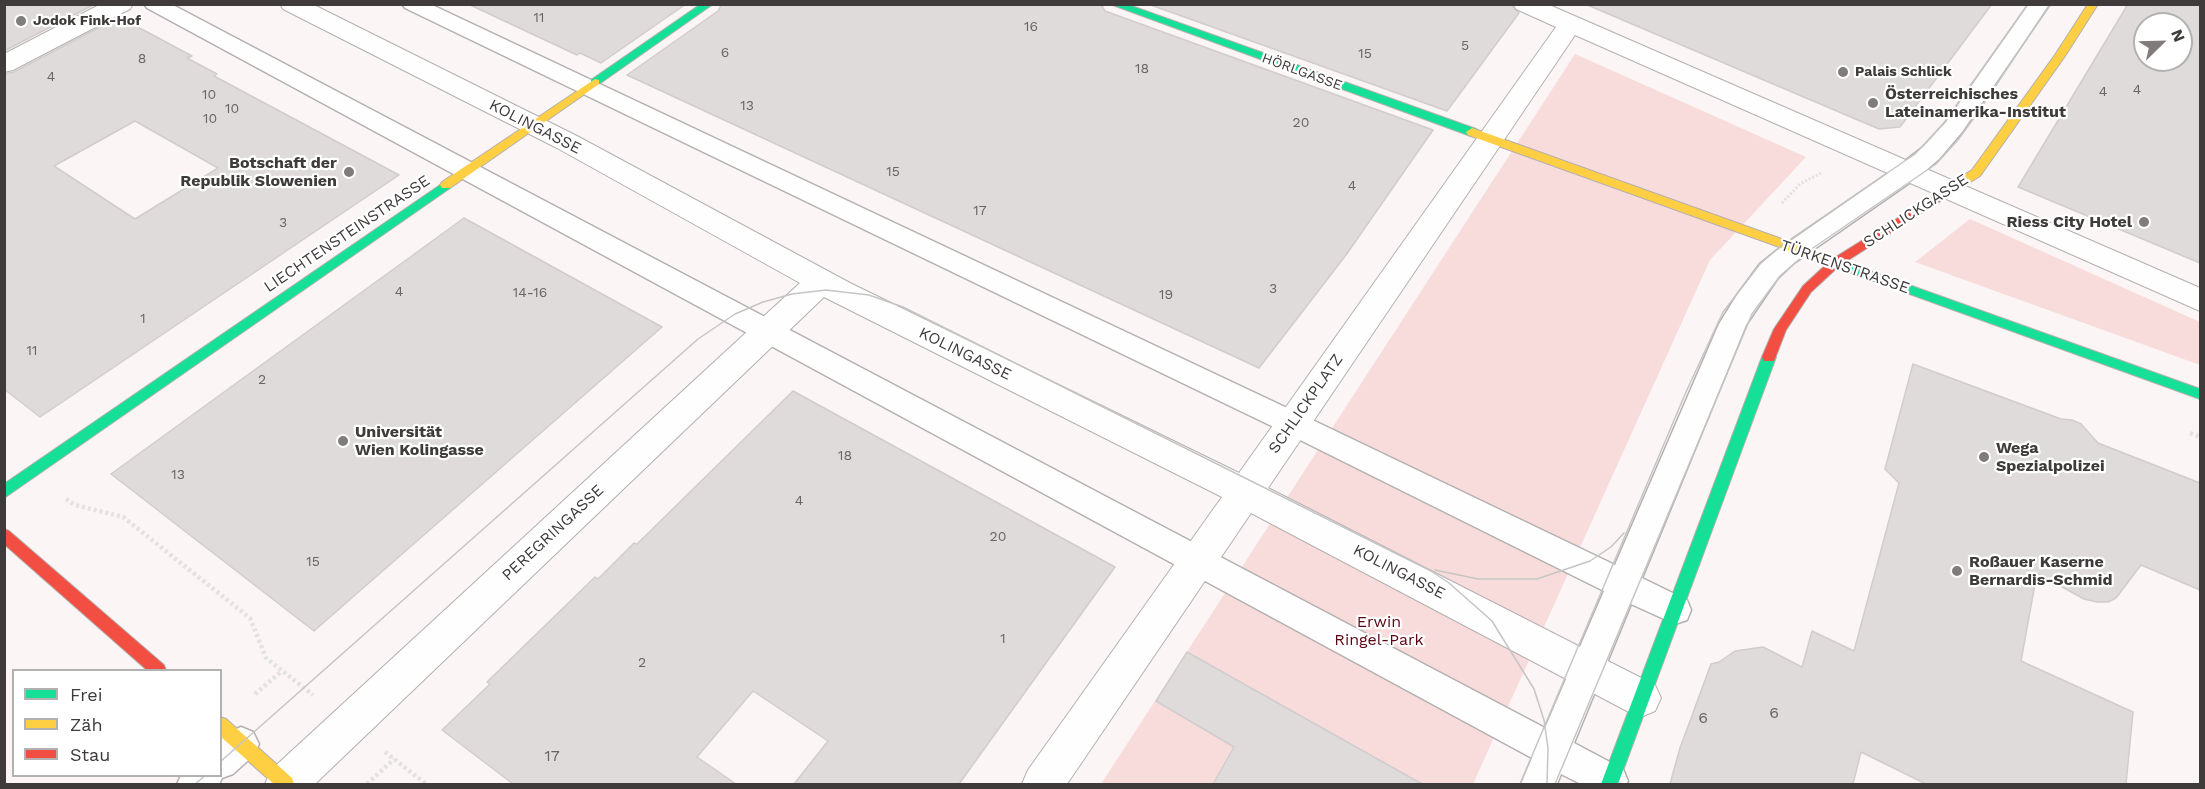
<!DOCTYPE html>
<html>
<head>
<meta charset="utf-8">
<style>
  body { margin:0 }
  #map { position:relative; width:2205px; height:789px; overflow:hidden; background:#fbf5f5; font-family:"Work Sans",sans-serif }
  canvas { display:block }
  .frame { position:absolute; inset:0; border:6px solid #3f3b3b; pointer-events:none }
  .legend { position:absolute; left:12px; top:669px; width:210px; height:108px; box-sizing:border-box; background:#fff; border:2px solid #b2b1b1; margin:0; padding:8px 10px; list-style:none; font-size:18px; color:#3f3b3b }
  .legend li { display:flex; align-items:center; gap:12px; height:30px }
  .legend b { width:30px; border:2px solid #b2b1b1 }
  .north { position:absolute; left:2133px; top:12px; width:60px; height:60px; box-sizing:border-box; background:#fff; border:2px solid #b2b1b1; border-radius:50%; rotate:67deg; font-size:16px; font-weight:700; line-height:24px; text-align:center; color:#3f3b3b }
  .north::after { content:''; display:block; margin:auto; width:21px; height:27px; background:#817c7c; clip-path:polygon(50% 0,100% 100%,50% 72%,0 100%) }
</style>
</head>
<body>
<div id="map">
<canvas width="2205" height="789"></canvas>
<div class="frame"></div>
<ul class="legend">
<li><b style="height:8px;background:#16e098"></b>Frei</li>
<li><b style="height:8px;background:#ffcf43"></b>Zäh</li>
<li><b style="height:8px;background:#f24e42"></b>Stau</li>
</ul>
<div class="north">N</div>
</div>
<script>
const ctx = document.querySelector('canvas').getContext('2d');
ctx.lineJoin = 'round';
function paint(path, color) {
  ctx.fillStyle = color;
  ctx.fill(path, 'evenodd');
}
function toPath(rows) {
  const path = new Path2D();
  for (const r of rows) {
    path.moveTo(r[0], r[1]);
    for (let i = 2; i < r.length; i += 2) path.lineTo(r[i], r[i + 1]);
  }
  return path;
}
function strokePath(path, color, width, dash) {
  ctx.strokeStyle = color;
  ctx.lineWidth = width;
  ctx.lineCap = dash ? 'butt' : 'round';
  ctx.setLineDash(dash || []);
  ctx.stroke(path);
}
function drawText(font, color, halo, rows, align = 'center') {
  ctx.font = font + ' "Work Sans",sans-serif';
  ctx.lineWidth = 4.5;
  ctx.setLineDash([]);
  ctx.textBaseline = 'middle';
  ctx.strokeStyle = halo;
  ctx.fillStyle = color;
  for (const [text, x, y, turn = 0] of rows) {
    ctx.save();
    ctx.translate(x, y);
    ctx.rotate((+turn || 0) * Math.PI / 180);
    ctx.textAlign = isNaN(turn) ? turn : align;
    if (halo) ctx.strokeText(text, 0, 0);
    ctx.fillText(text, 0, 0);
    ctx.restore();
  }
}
paint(toPath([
  [1575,54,1806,157,1710,260,1473,784,1101,784],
  [1970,219,2200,322,2200,365,1915,262]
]), '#f8dcdb');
const building = toPath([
  [4,4,95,4,4,51,4,4],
  [468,4,686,4,601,63,580,53,577,55,468,4],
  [722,4,1101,4,1105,11,1433,130,1346,255,1259,368,627,75,718,11,722,4],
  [1148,4,1511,4,1519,13,1447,111,1148,4],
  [1585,4,1992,4,1900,127,1879,129,1585,4],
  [2128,4,2200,4,2200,263,2018,187,2128,4],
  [2145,24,2181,24,2181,60,2145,60,2145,24],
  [119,17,192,56,187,58,217,74,214,76,399,175,40,417,4,389,4,74,14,72,119,17],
  [135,121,218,168,135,219,54,166,135,121],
  [464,218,662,327,314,631,111,474,464,218],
  [1913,364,2061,419,2072,420,2081,424,2098,443,2200,483,2200,590,2141,565,2116,598,2108,602,2097,602,2084,599,2037,573,2021,661,2133,712,2126,784,1926,784,1861,752,1853,784,1670,784,1680,748,1711,664,1719,662,1735,651,1763,647,1802,667,1812,631,1854,651,1899,483,1885,469,1913,364],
  [793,391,1115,567,959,784,794,784,828,741,753,691,697,757,736,784,513,784,442,730,490,684,487,682,595,577,598,579,634,543,637,544,793,391],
  [1187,652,1422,784,1213,784,1234,747,1156,701,1187,652]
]);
paint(building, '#dfdbdb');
strokePath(building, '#d2cdcd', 1.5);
const lane = toPath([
  [144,4,171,4,1545,728,1604,591,1282,431,405,8,402,4,430,4,1302,415,1615,565,1719,324,1737,295,1760,264,1776,251,1900,165,1923,147,1946,122,2029,4,2050,4,1962,132,1939,159,1918,177,1794,263,1778,278,1746,325,1642,578,1687,600,1691,610,1687,620,1675,624,1631,604,1574,743,1623,769,1628,781,1626,784,1581,784,1561,774,1557,784,1521,784,1532,758,147,8,144,4],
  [241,727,253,732,259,744,253,756,233,774,222,778,219,784,177,784,181,776,220,776,220,739,229,732,241,727]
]);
const street = toPath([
  [101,4,133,4,130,9,13,70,4,72,4,54,101,4],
  [280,4,312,4,577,136,850,283,1239,473,1556,27,1516,9,1513,4,1547,4,2200,288,2200,311,1575,35,1268,488,1655,685,1661,698,1655,711,1641,717,1627,711,1251,513,1067,784,1022,784,1028,770,1222,497,824,297,315,784,265,784,271,770,800,283,557,148,283,9,280,4]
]);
const fast = toPath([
  [701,4,713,4,599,84,591,84,591,80,701,4],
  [1110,4,1126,4,1476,129,1478,132,1472,136,1468,135,1110,4],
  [446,181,452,185,450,188,4,498,4,484,446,181],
  [1839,260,2200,389,2200,399,1835,267,1833,264,1835,261,1839,260],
  [1769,352,1776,357,1618,784,1601,784,1762,357,1769,352]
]);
const slow = toPath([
  [2088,4,2098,4,2065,56,1980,176,1953,193,1945,193,1943,190,1945,187,1972,170,2055,55,2088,4],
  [595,79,599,80,599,84,450,188,442,188,440,185,442,182,595,79],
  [1472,128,1843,261,1845,264,1839,268,1835,267,1468,135,1466,132,1472,128],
  [220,717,226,719,292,778,294,784,274,784,220,736,220,717]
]);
const jam = toPath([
  [1949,186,1955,190,1953,193,1839,266,1811,292,1786,330,1774,361,1764,361,1762,357,1774,329,1803,286,1831,260,1949,186],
  [4,529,9,531,164,665,166,670,147,670,4,544,4,529]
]);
strokePath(lane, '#b4b0af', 3);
strokePath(street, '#b4b0af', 2);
strokePath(fast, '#b4b0af', 2);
strokePath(slow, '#b4b0af', 2);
strokePath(jam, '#b4b0af', 2);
strokePath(toPath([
  [1782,203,1800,184,1821,173]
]), '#e3e1e1', 3, [2, 2]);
strokePath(toPath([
  [2190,433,2200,437],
  [66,499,75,505,123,517,250,618,266,658,313,695],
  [255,694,282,671],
  [385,752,426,784],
  [367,784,394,759]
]), '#e3e1e1', 4.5, [3, 3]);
paint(lane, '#fefefe');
paint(street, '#fefefe');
paint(fast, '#16e098');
paint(slow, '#ffcf43');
paint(jam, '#f24e42');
strokePath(toPath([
  [1435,570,1478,579,1537,579,1590,561,1611,547,1624,533],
  [220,762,698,339,735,314,763,302,792,294,826,290,869,295,903,307,1431,571,1449,583,1492,621,1534,689,1544,720,1548,748,1547,784],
  [195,784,205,776],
  [1520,784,1686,392,1723,312,1760,264,1782,245,1915,154,1943,124,2028,4],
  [1555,784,1752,314,1780,276,1810,250,1936,164,1958,140,1979,111,2050,4]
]), '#c6c5c5', 1.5);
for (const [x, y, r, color] of [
  [21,21,6,"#817c7c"],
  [1843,72,6,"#817c7c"],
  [1873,103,6,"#817c7c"],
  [349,172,6,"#817c7c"],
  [2144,222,6,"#817c7c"],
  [343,441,6,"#817c7c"],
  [1984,457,6,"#817c7c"],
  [1957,571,6,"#817c7c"]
]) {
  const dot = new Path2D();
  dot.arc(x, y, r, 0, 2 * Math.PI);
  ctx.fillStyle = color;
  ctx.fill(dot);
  strokePath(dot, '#fff', 2);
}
drawText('14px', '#696565', null, [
  ["11",539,18],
  ["16",1031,27],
  ["5",1465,46],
  ["6",725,53],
  ["15",1365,54],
  ["8",142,59],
  ["18",1142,69],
  ["4",51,77],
  ["4",2137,90],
  ["4",2103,92],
  ["10",209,95],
  ["13",747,106],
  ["10",232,109],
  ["10",210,119],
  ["20",1301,123],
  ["15",893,172],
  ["4",1352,186],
  ["17",980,211],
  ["3",283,223],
  ["3",1273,289],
  ["4",399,292],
  ["14-16",530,293],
  ["19",1166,295],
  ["1",143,319],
  ["11",32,351],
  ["2",262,380],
  ["18",845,456],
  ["13",178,475],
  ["4",799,501],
  ["20",998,537],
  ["15",313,562],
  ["1",1003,639],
  ["2",642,663]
]);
drawText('bold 14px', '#3f3b3b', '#fff', [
  ["Jodok Fink-Hof",33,21],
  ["Palais Schlick",1855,72]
], 'left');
drawText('14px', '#3f3b3b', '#fff', [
  ["HÖRLGASSE",1302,72,20]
]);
drawText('bold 16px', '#3f3b3b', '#fff', [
  ["Österreichisches",1885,94],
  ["Lateinamerika-Institut",1885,112],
  ["Botschaft der",337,163,"right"],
  ["Republik Slowenien",337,181,"right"],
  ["Riess City Hotel",2132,222,"right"],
  ["Universität",355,432],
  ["Wien Kolingasse",355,450],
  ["Wega",1996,448],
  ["Spezialpolizei",1996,466],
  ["Roßauer Kaserne",1969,562],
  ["Bernardis-Schmid",1969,580]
], 'left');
drawText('16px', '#3f3b3b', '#fff', [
  ["KOLINGASSE",535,127,27],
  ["SCHLICKGASSE",1916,211,-33],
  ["LIECHTENSTEINSTRASSE",347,234,-34],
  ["TÜRKENSTRASSE",1845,267,19],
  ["KOLINGASSE",965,354,26],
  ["SCHLICKPLATZ",1306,404,-55],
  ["PEREGRINGASSE",553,533,-43],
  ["KOLINGASSE",1399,572,27]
]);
drawText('16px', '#5c0615', '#fff', [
  ["Erwin",1379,622],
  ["Ringel-Park",1379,640]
]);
drawText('16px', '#696565', null, [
  ["6",1774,713],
  ["6",1703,718],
  ["17",552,756]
]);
</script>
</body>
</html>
